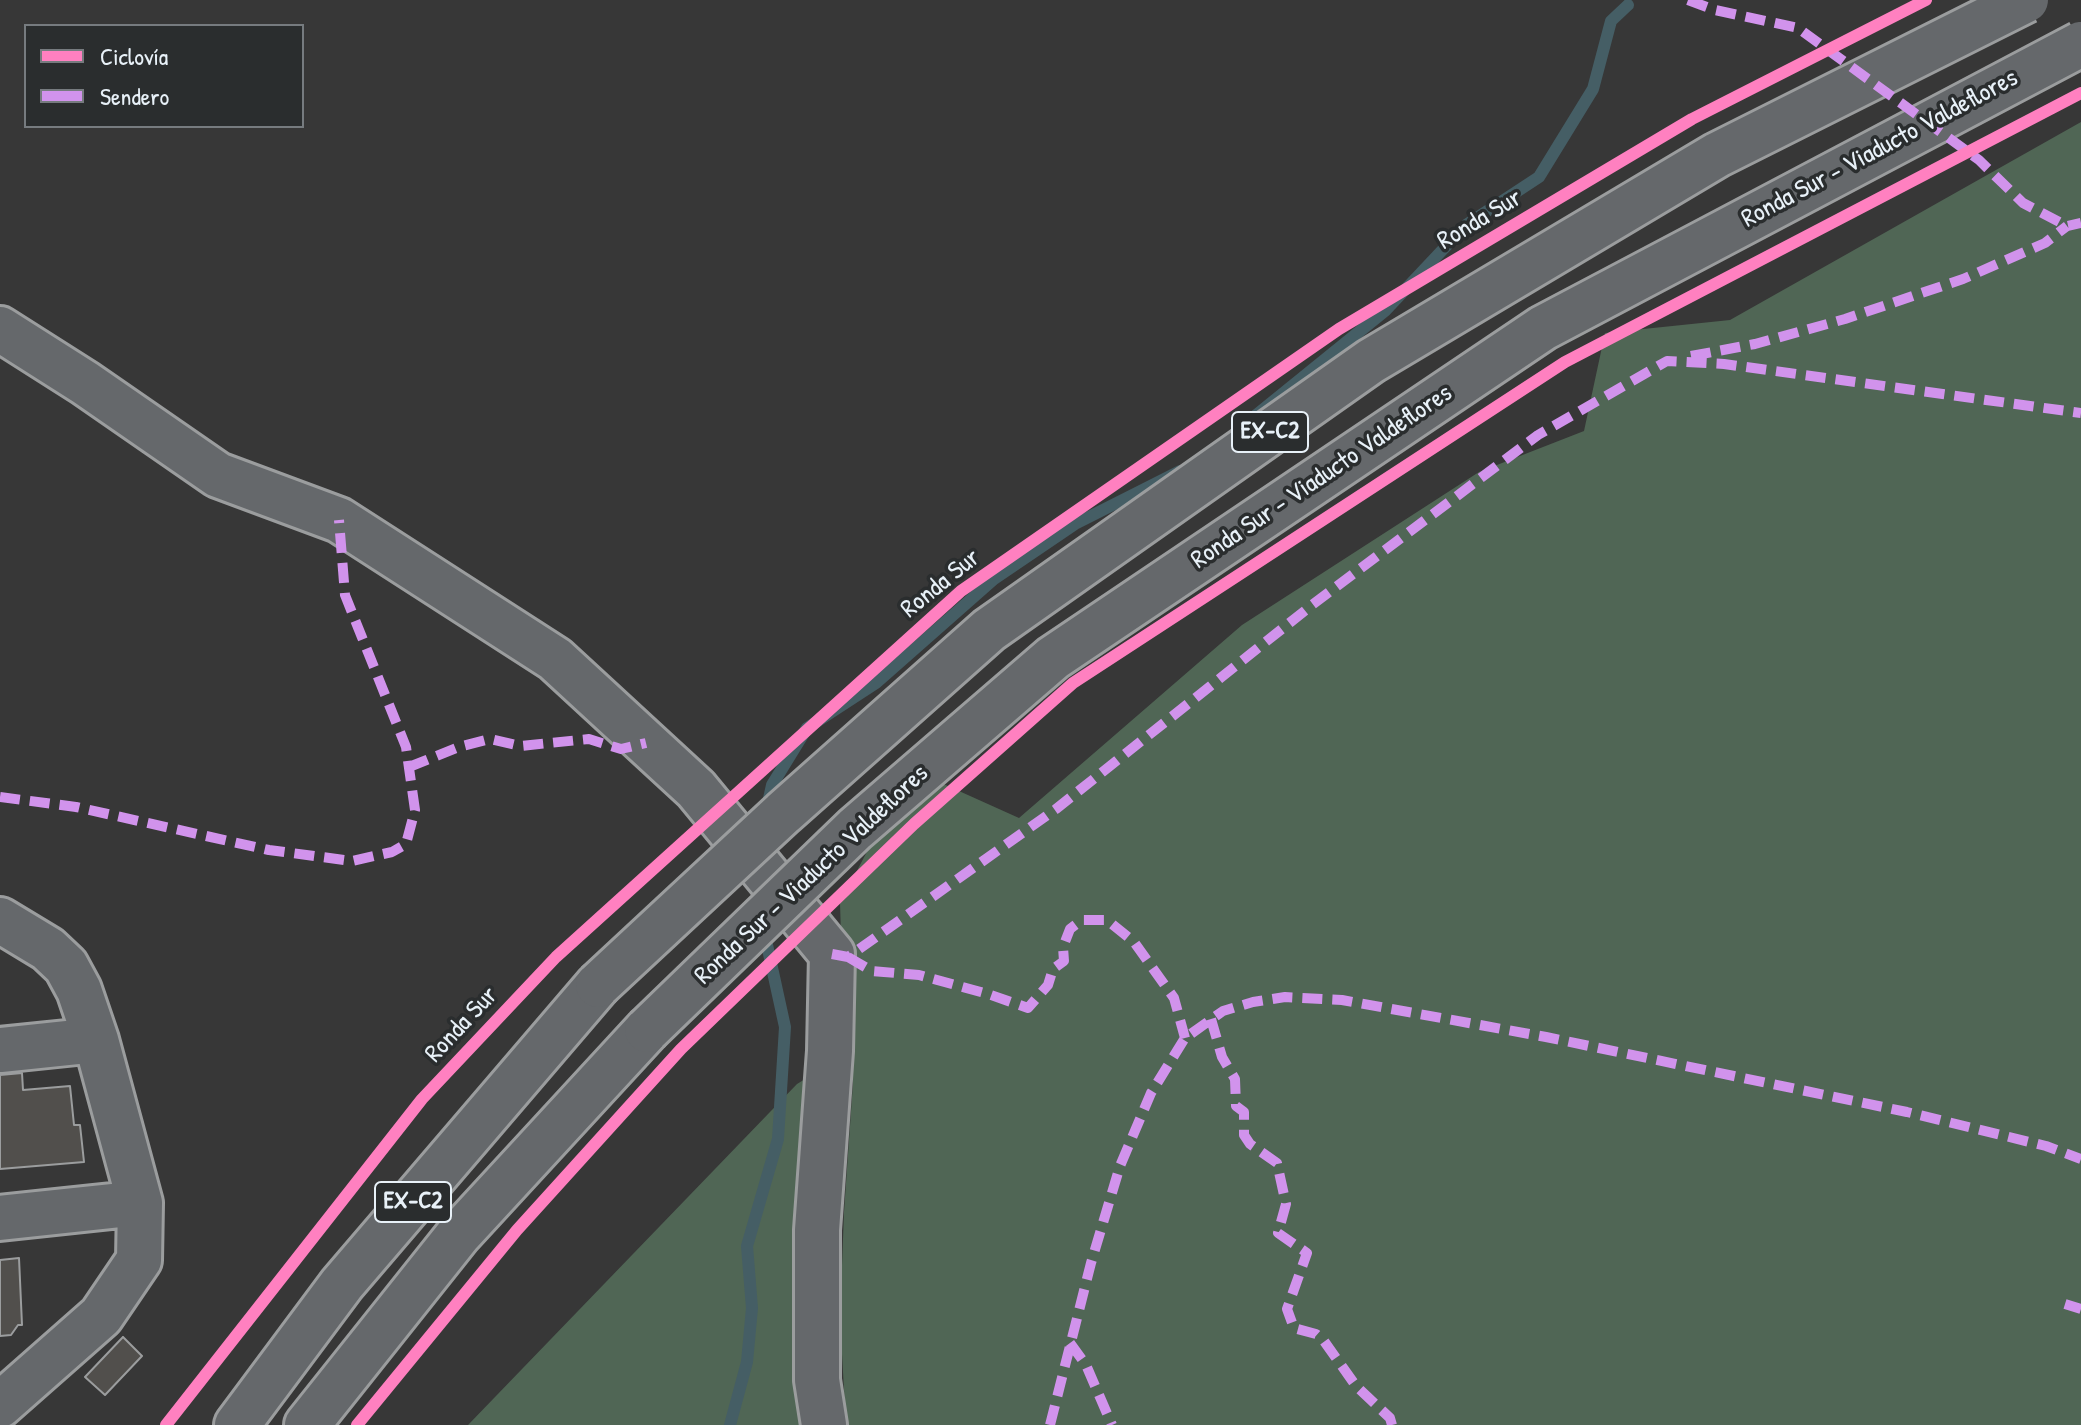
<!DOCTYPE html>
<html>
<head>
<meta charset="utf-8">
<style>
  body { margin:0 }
  #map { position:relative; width:2081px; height:1425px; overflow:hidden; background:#373737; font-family:"Patrick Hand",sans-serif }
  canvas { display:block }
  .legend { position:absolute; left:24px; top:24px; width:280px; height:104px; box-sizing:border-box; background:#2a2d2e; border:2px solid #767b7f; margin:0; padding:10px 14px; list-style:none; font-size:24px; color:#e8f1f8 }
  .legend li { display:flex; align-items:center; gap:16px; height:40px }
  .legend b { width:40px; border:2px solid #767b7f }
</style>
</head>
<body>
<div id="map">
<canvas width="2081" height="1425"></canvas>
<ul class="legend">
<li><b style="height:10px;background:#ff80c0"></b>Ciclovía</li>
<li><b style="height:10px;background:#d193ec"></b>Sendero</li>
</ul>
</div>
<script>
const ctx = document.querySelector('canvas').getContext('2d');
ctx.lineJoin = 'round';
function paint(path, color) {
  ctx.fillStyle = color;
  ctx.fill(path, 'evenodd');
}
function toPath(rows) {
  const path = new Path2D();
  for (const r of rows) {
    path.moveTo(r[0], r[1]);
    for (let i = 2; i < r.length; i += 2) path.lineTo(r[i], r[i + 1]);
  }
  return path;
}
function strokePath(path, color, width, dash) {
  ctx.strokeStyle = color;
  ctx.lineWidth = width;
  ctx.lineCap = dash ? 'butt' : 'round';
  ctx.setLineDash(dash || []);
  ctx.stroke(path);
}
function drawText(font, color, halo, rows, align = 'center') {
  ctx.font = font + ' "Patrick Hand",sans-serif';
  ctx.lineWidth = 7;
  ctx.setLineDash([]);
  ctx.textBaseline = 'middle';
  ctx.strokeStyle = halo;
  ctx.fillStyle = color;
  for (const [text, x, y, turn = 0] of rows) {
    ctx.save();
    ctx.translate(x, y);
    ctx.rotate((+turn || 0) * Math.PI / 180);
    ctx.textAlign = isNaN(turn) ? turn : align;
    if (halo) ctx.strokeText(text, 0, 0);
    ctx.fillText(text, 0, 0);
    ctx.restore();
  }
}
paint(toPath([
  [2081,122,2081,1425,846,1425,840,1319,844,1212,853,1083,842,967,840,903,871,844,939,782,1019,818,1242,625,1479,472,1584,431,1605,333,1730,320],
  [810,1076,811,1425,468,1425,797,1084]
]), '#506655');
strokePath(toPath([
  [1244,425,1386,310,1466,225,1539,177,1593,89,1611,21,1628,5],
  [766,812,772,785,807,728,876,683,994,579,1075,524,1180,471],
  [730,1425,747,1362,752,1308,747,1246,778,1139,785,1027,764,931]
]), '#455e65', 12);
const building = toPath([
  [22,1073,23,1090,70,1086,74,1125,80,1125,84,1162,0,1169,0,1075,22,1073],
  [19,1258,22,1325,18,1325,11,1335,0,1336,0,1260,19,1258],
  [123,1337,142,1356,105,1395,85,1377,123,1337]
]);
paint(building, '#514f4c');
strokePath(building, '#9b9d9e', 2);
const minor = toPath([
  [0,329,85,383,218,475,339,520,555,659,696,789,832,954,830,1051,817,1230,817,1380,824,1425],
  [0,920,48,949,66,966,79,990,96,1040,140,1203,139,1260,101,1316,0,1405],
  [0,1050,96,1040],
  [0,1218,140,1203]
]);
const trunk = toPath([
  [237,1425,342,1284,598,985],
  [307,1425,459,1234,647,1030]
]);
strokePath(minor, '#9b9d9e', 50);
strokePath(trunk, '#9b9d9e', 50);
strokePath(minor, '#65686b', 44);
strokePath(trunk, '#65686b', 44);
const trunkBridge = toPath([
  [598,985,783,813,989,630,1371,361,1717,155,2026,0],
  [647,1030,855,829,1053,658,1543,328,2081,44]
]);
strokePath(trunkBridge, '#9b9d9e', 50, []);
strokePath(trunkBridge, '#65686b', 44);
strokePath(toPath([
  [1688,0,1715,10,1798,28,1979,160,2023,203,2067,226,2081,223],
  [1691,356,1755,344,1845,319,1963,279,2045,243,2067,226],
  [409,767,459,747,490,739,520,746,589,739,621,749,646,743],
  [0,797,76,807,269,850,352,861,392,852,406,844,415,810,406,747,345,595,339,520],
  [832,954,848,957,1056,809,1312,605,1538,435,1667,361,1724,364,2081,413],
  [848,957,872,971,919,975,988,994,1028,1008,1048,985,1053,969,1064,961,1063,947,1070,929,1082,920,1107,920,1134,942,1174,998,1185,1038],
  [1211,1019,1222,1057,1235,1079,1236,1106,1244,1112,1244,1135,1250,1144,1277,1163,1286,1204,1278,1233,1307,1253,1287,1309,1294,1328,1316,1334,1324,1341,1356,1386,1390,1418,1392,1425],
  [2065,1304,2081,1309],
  [1070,1343,1086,1365,1112,1425],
  [1050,1425,1091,1263,1120,1166,1151,1093,1185,1038,1223,1011,1253,1002,1285,997,1342,1000,1546,1037,1907,1112,2046,1146,2081,1159]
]), '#d193ec', 10, [20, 10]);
strokePath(toPath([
  [166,1425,422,1099,556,957,961,591,1339,329,1692,119,1926,0],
  [357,1425,517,1230,681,1049,914,824,1073,683,1565,362,2081,93]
]), '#ff80c0', 12);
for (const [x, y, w] of [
  [1270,432,76],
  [413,1202,76]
]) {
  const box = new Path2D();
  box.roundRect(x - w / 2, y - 20, w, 40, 6);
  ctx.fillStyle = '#2a2d2e';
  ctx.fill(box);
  strokePath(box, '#e8f1f8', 2);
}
drawText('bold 24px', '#e8f1f8', null, [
  ["EX-C2",1270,432],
  ["EX-C2",413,1202]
]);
drawText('26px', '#e8f1f8', '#2a2d2e', [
  ["Ronda Sur - Viaducto Valdeflores",1880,149,-28],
  ["Ronda Sur",1480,220,-31],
  ["Ronda Sur - Viaducto Valdeflores",1322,477,-34],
  ["Ronda Sur",941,584,-39],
  ["Ronda Sur - Viaducto Valdeflores",812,875,-43],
  ["Ronda Sur",462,1025,-47]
]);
</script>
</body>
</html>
